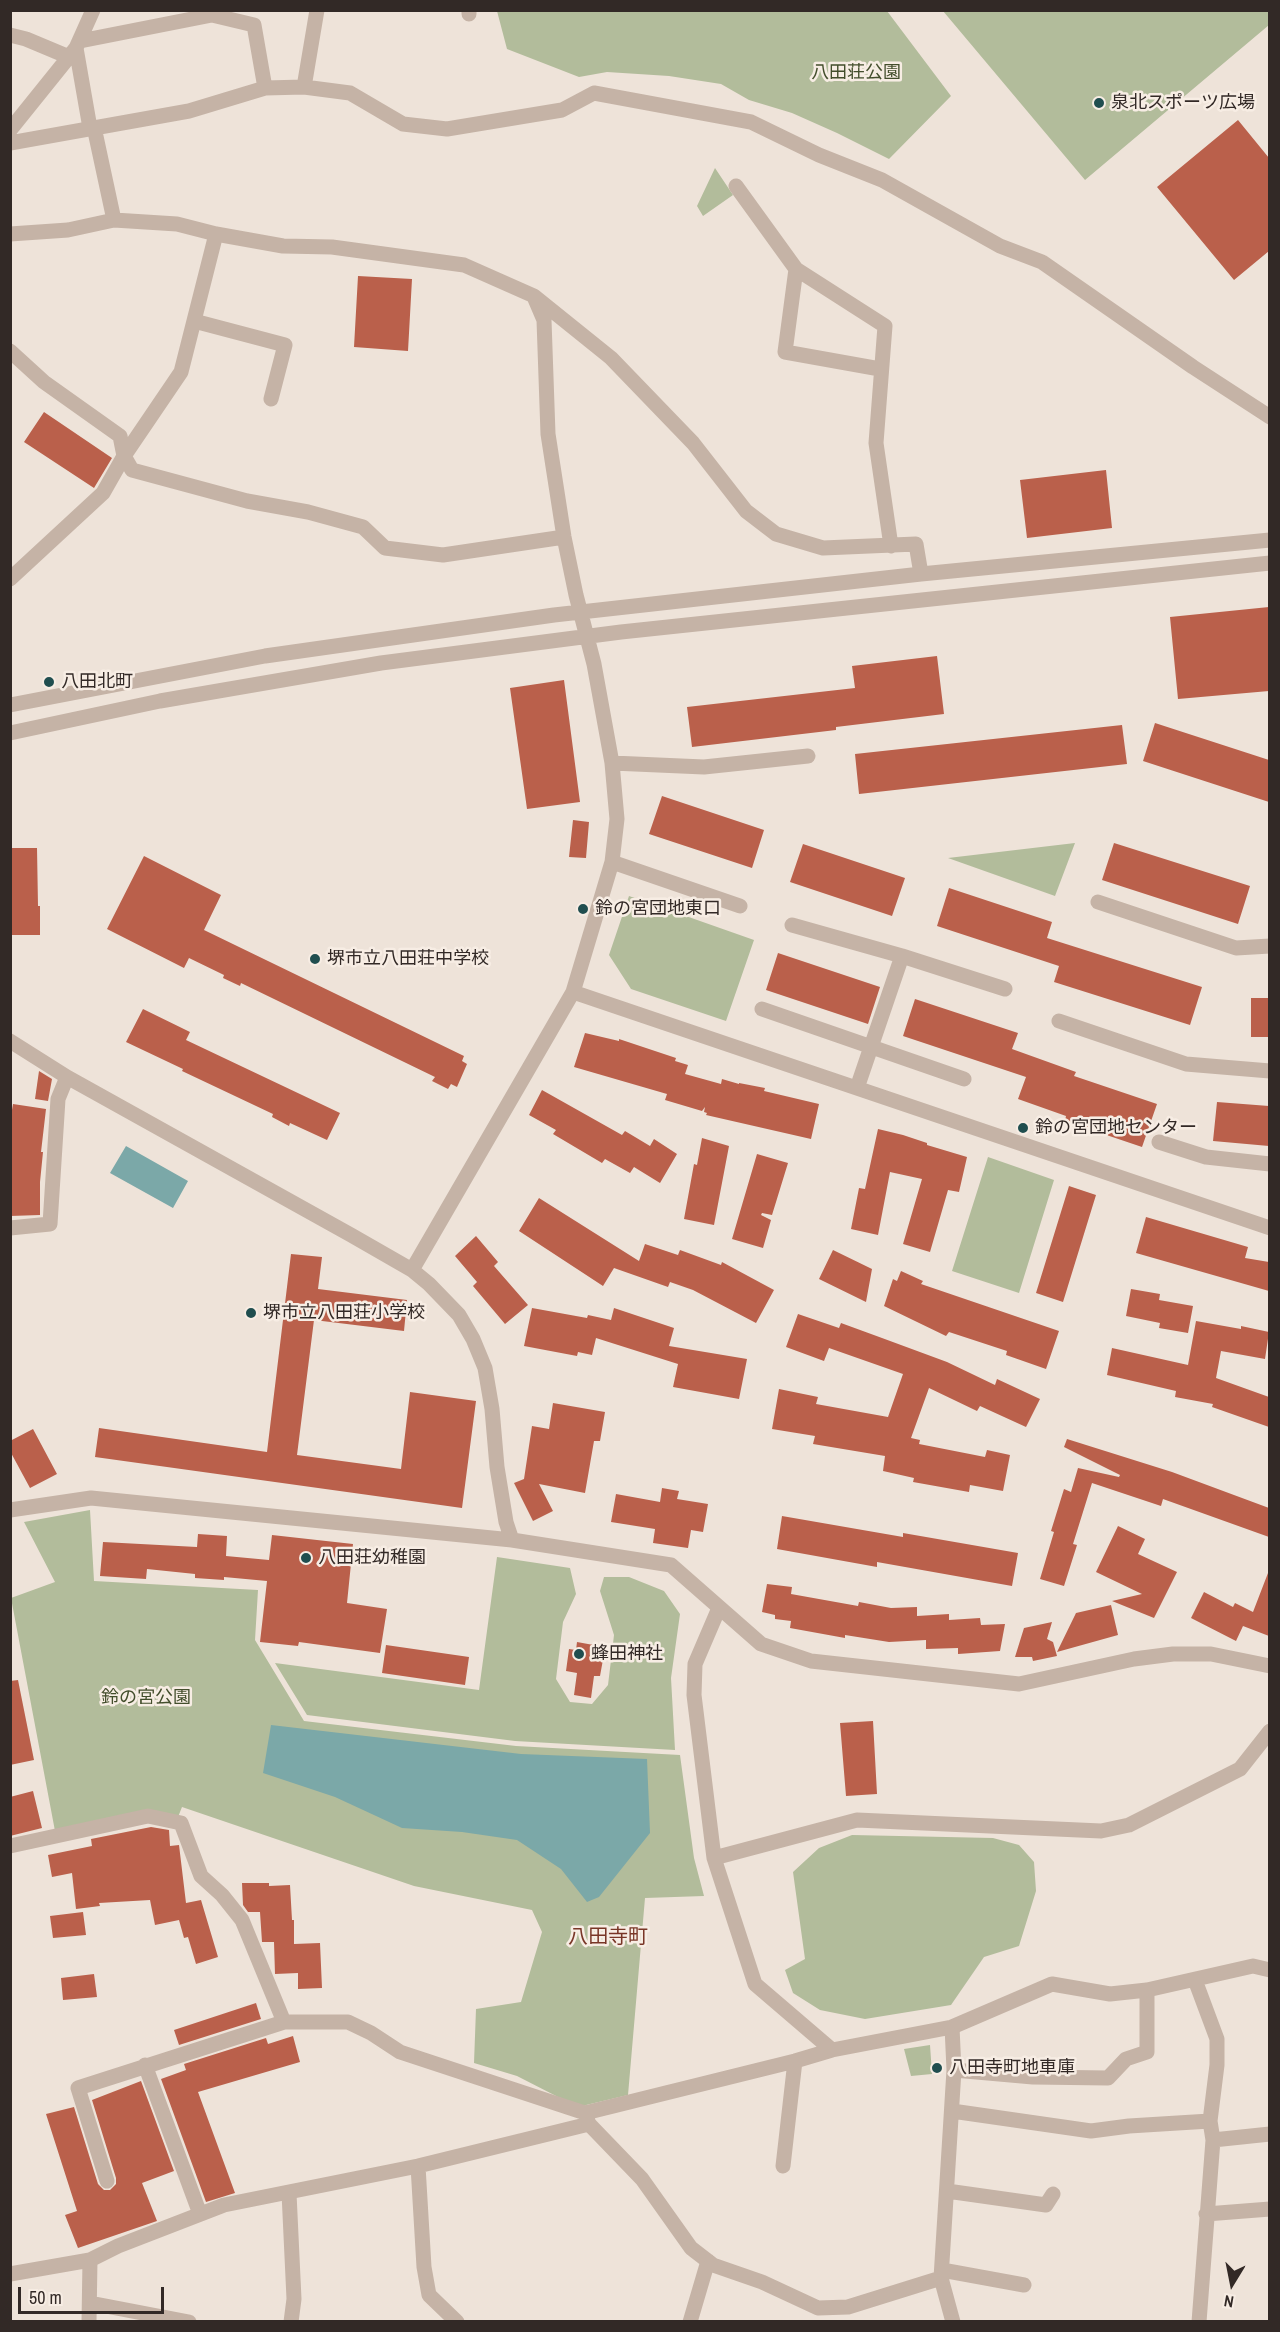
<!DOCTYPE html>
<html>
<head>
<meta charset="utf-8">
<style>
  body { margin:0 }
  #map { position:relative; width:1280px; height:2332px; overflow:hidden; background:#eee3d9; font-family:"Archivo Narrow",sans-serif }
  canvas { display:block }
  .frame { position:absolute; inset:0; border:12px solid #322926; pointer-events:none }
  .north { position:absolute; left:1202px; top:2254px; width:60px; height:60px; -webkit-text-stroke:4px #f7ede4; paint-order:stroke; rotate:190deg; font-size:16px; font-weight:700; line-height:24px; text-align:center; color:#322926 }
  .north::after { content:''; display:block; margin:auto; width:21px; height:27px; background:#322926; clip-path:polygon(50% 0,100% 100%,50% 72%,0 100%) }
  .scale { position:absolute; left:18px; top:2287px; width:146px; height:27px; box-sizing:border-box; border:3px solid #322926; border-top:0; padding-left:8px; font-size:18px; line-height:21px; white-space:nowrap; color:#322926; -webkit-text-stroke:4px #f7ede4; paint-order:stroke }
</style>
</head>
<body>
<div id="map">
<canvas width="1280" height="2332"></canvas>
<div class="frame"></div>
<div class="north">N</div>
<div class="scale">50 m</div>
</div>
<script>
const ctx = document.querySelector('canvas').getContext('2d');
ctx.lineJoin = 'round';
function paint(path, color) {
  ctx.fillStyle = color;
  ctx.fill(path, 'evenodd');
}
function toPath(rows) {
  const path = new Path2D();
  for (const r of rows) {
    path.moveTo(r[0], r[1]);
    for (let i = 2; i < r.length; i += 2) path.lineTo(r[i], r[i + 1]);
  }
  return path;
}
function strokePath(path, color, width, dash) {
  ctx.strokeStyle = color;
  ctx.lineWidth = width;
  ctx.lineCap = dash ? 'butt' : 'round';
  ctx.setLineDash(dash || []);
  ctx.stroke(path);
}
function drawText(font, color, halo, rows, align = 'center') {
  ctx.font = font + ' "Archivo Narrow","Noto Sans JP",sans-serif';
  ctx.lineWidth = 5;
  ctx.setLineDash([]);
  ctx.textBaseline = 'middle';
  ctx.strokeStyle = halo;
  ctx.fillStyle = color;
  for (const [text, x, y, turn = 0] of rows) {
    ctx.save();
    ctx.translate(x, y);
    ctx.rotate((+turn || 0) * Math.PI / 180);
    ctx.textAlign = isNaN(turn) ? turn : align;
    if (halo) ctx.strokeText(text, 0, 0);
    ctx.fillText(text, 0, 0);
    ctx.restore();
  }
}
paint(toPath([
  [1269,10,1269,25,1085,180,943,11],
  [497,11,887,11,951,96,889,159,837,133,792,113,749,100,721,84,669,76,607,72,579,77,507,49],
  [715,168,733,195,703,216,697,206],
  [1075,843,1055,896,948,858],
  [629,896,754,940,726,1021,631,989,609,955],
  [988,1157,1054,1180,1019,1293,952,1271],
  [90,1510,94,1581,258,1590,255,1640,304,1721,516,1746,680,1755,694,1858,704,1896,645,1898,628,2095,582,2106,558,2097,517,2076,474,2063,476,2009,521,2002,542,1932,532,1910,414,1886,182,1807,178,1817,55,1831,11,1598,55,1582,24,1522],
  [497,1557,570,1568,576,1594,563,1622,556,1679,570,1702,592,1704,608,1685,614,1635,600,1591,604,1577,629,1577,664,1591,680,1614,671,1678,675,1750,515,1741,307,1715,275,1663,479,1690],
  [852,1835,993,1838,1019,1845,1034,1862,1036,1891,1019,1946,984,1957,951,2005,865,2019,820,2010,793,1993,785,1970,805,1959,793,1872,819,1848],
  [930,2045,932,2074,911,2076,904,2049]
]), '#b2bc9b');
paint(toPath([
  [126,1146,188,1181,173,1208,110,1173],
  [271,1725,521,1754,647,1759,650,1833,599,1897,587,1902,561,1869,517,1840,462,1832,402,1828,335,1797,263,1773]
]), '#7ba8a8');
paint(toPath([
  [1238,120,1269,158,1269,251,1234,280,1157,187],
  [358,276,412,279,408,351,354,347],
  [44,412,112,458,94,488,24,442],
  [1106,470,1112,528,1027,538,1020,480],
  [1269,607,1269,691,1178,699,1170,617],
  [937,656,944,714,836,727,836,730,692,747,687,707,855,688,852,666],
  [564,680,580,802,527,809,510,688],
  [1155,723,1269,760,1269,802,1143,761],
  [1122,725,1127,764,859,794,855,754],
  [662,796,764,830,752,868,649,834],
  [573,820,589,822,586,858,569,857],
  [1114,843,1250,886,1238,924,1102,880],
  [803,844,905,878,892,916,790,882],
  [10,848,37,848,38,906,40,906,40,935,10,935],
  [144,856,221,895,204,930,464,1056,462,1061,467,1064,457,1087,451,1084,448,1089,432,1081,435,1077,241,983,240,986,223,978,224,975,189,958,184,968,107,929],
  [949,888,1052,922,1047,938,1202,987,1190,1025,1054,982,1059,966,937,926],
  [778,953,880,987,868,1024,766,990],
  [1251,998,1269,998,1269,1037,1251,1037],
  [915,999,1018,1033,1012,1049,1076,1072,1074,1076,1157,1104,1142,1147,1065,1121,1066,1116,1018,1099,1026,1077,903,1036],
  [143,1009,190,1032,186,1040,340,1113,327,1140,290,1123,289,1126,272,1117,273,1114,182,1071,183,1069,126,1042],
  [585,1033,619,1041,619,1039,676,1058,675,1061,688,1065,685,1074,721,1084,722,1079,739,1084,739,1083,765,1088,764,1091,819,1104,811,1139,706,1115,707,1113,704,1112,705,1107,702,1111,665,1100,667,1094,574,1067],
  [39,1071,52,1079,48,1101,35,1099],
  [542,1090,622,1135,625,1131,650,1146,654,1139,677,1154,660,1183,634,1167,630,1173,605,1159,602,1163,553,1134,556,1130,529,1115],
  [1217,1102,1269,1106,1269,1146,1213,1141],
  [13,1104,46,1109,41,1152,43,1152,40,1182,40,1215,10,1216,10,1122],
  [878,1129,903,1135,927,1143,927,1145,967,1157,959,1192,948,1190,930,1252,903,1244,922,1179,890,1172,878,1235,851,1229,859,1188,865,1189],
  [702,1138,729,1146,714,1225,684,1219,694,1164,697,1165],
  [757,1154,788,1163,772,1215,762,1213,761,1215,771,1220,763,1248,732,1239],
  [1069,1186,1096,1195,1063,1302,1036,1293],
  [539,1198,639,1261,645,1244,678,1255,680,1250,721,1265,722,1262,774,1290,756,1323,693,1290,670,1282,668,1287,614,1268,603,1286,519,1231],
  [1146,1217,1248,1247,1245,1258,1269,1262,1269,1291,1136,1253],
  [476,1236,498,1262,494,1266,528,1305,505,1324,473,1286,477,1282,455,1256],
  [833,1250,872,1269,866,1302,819,1279],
  [291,1254,322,1257,318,1289,407,1300,404,1331,314,1320,297,1455,401,1469,410,1392,476,1401,462,1508,95,1457,99,1428,267,1452],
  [901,1271,923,1281,921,1284,1059,1331,1046,1369,1006,1355,1007,1351,949,1332,946,1336,884,1306,893,1279,897,1281],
  [1131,1289,1160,1294,1159,1300,1193,1306,1188,1333,1159,1328,1160,1323,1126,1316],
  [532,1308,587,1318,588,1315,611,1320,614,1308,674,1328,669,1346,747,1359,739,1399,673,1387,678,1364,596,1338,592,1355,578,1352,577,1356,524,1346],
  [798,1314,839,1328,841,1323,882,1338,947,1362,995,1385,997,1379,1040,1399,1026,1427,980,1406,977,1411,929,1388,911,1438,920,1440,919,1444,985,1457,987,1450,1010,1455,1003,1491,970,1485,969,1492,913,1482,914,1478,883,1471,885,1456,813,1444,815,1436,772,1429,779,1389,818,1397,816,1404,888,1417,903,1374,829,1348,824,1361,786,1347],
  [1196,1321,1241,1329,1241,1326,1269,1332,1265,1359,1221,1351,1216,1378,1269,1397,1269,1427,1212,1407,1213,1404,1175,1397,1176,1391,1107,1375,1112,1348,1188,1365],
  [553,1403,605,1412,600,1441,594,1441,585,1493,539,1484,553,1511,533,1521,514,1483,524,1479,532,1426,549,1429],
  [33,1429,57,1474,30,1488,10,1451,10,1441],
  [1067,1439,1172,1472,1269,1508,1269,1537,1163,1499,1161,1506,1092,1483,1073,1544,1077,1545,1064,1586,1040,1579,1054,1532,1051,1531,1064,1489,1071,1492,1078,1468,1119,1477,1120,1475,1064,1447],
  [662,1488,679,1491,677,1499,708,1504,703,1532,691,1530,688,1548,653,1543,655,1529,611,1522,616,1494,660,1502],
  [782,1516,903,1537,903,1533,1018,1553,1012,1586,877,1562,877,1567,777,1549],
  [1118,1526,1145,1539,1138,1554,1177,1572,1154,1618,1112,1601,1142,1594,1096,1572],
  [198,1534,227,1536,226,1556,269,1560,272,1535,353,1544,347,1603,387,1609,380,1653,299,1642,298,1646,260,1642,267,1581,224,1577,224,1580,195,1578,195,1574,147,1569,146,1579,100,1576,103,1542,197,1547],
  [1268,1573,1269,1573,1269,1636,1243,1626,1236,1641,1191,1618,1204,1592,1233,1607,1235,1603,1253,1612],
  [767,1584,792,1587,791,1594,858,1606,859,1602,891,1608,917,1607,917,1616,949,1614,949,1620,980,1618,981,1625,1005,1624,1000,1651,958,1654,958,1648,926,1649,926,1640,889,1642,845,1635,845,1638,790,1628,791,1621,775,1619,775,1615,762,1612],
  [1111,1605,1118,1635,1057,1652,1076,1613],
  [1052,1622,1047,1639,1053,1642,1057,1656,1033,1661,1032,1657,1015,1657,1024,1628],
  [577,1642,599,1646,597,1653,604,1654,600,1676,594,1676,591,1698,574,1695,577,1673,566,1671,569,1649,576,1650],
  [386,1645,469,1657,465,1685,382,1673],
  [18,1680,34,1760,10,1765,10,1681],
  [873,1721,877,1794,846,1796,840,1723],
  [33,1791,42,1828,10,1836,10,1797],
  [151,1827,169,1830,170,1846,179,1845,186,1903,201,1900,218,1957,196,1964,188,1937,184,1938,179,1920,155,1925,150,1900,99,1903,100,1906,76,1909,72,1873,52,1877,48,1855,92,1846,91,1839],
  [242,1883,269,1883,269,1886,290,1885,292,1920,294,1920,294,1944,320,1943,322,1988,298,1989,298,1973,275,1974,274,1942,262,1942,260,1912,248,1912,243,1905],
  [83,1912,86,1935,53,1938,50,1916],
  [94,1974,97,1997,63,2000,61,1978],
  [256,2003,261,2019,179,2045,174,2030],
  [293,2036,300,2062,198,2092,235,2193,206,2202,161,2079,186,2070,184,2064,266,2038,268,2044],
  [141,2081,174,2171,142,2183,157,2221,78,2248,65,2215,77,2211,46,2114,74,2107,98,2184,104,2190,110,2190,116,2184,116,2178,92,2100]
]), '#ba604b');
strokePath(toPath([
  [469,10,469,14],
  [10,35,26,39,69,57],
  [80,41,212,15,254,25,265,88],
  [304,87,317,10],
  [94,127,114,220],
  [90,128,76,48,93,10],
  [10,130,76,48],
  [10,143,189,111,265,88,304,87,350,93,403,124,447,129,562,110,594,93,751,122,819,155,882,180,1000,246,1042,262,1193,367,1270,417],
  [736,186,796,269,885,326,876,443,891,546],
  [10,234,68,230,114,220,177,224,216,234,283,246,332,247,464,265,534,296,611,358,693,443,746,511,776,534,823,548,916,544,921,574],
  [796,269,785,352,880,369],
  [194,321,285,345,271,399],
  [10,351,44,382,120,436,124,456,132,470,247,501,308,512,363,527,385,548,443,555,564,537],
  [10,579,103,493,124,456,181,372,216,234],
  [10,705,265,656,554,615,921,574,1270,540],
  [10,733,160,701,381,663,621,632,1270,563],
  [612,763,704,767,808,756],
  [612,862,740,906],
  [1098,902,1236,948,1270,946],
  [792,925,902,956,1005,989],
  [573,992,1270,1228],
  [762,1009,964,1079],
  [1059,1021,1186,1064,1270,1071],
  [10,1041,67,1077,351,1235,412,1270,429,1284,459,1315,473,1339,485,1368,492,1409,497,1467,506,1522,512,1540],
  [857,1088,902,956],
  [1159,1142,1206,1157,1270,1164],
  [10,1228,50,1224,58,1099,67,1077],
  [412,1270,573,992,612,862,617,819,612,763,594,664,576,595,564,537,548,434,544,320,535,299],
  [10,1510,91,1498,512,1540,671,1565,761,1644,811,1661,1019,1684,1134,1659,1173,1654,1211,1654,1270,1666],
  [719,1608,695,1664,694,1695,714,1858,755,1984,832,2050,952,2027,1052,1984,1110,1994,1147,1990,1253,1966,1270,1970],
  [10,1846,148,1816,181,1823,201,1876,222,1895,242,1920,284,2022,348,2022,371,2033,400,2052,585,2113,795,2061,832,2050],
  [714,1858,857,1820,1101,1831,1129,1825,1240,1769,1270,1731],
  [1195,1980,1217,2039,1217,2065,1210,2121],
  [952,2027,954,2070,941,2278,953,2322],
  [145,2065,200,2214],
  [954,2070,1033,2077,1108,2078,1126,2059,1147,2052,1147,1990],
  [952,2111,1091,2131,1129,2126,1210,2121,1213,2140],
  [586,2116,589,2124,642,2179,691,2248,713,2265,762,2282,818,2308,848,2307,941,2278],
  [418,2166,424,2267,429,2295,457,2322],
  [783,2166,795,2061],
  [107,2181,78,2088,284,2022],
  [947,2191,1046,2205,1053,2194],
  [289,2193,294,2299,291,2322],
  [1206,2214,1270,2209],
  [942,2270,1024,2285],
  [10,2274,90,2260,118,2246,224,2205,418,2166,589,2124],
  [90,2303,189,2322],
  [89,2322,90,2260],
  [690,2322,708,2261],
  [1199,2322,1213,2140,1270,2134]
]), '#c5b3a6', 15);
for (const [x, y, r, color] of [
  [1099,103,6,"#204e4f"],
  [49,682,6,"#204e4f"],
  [583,909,6,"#204e4f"],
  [315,959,6,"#204e4f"],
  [1023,1128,6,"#204e4f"],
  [251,1313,6,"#204e4f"],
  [306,1558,6,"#204e4f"],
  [579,1654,6,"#204e4f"],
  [937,2068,6,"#204e4f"]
]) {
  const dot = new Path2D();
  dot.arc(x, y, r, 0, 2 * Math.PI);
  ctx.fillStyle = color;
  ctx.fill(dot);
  strokePath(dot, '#f7ede4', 2);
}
drawText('18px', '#434e2c', '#f7ede4', [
  ["八田荘公園",856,73],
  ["鈴の宮公園",146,1698]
]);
drawText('18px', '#322926', '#f7ede4', [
  ["泉北スポーツ広場",1111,103],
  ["八田北町",61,682],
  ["鈴の宮団地東口",595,909],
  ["堺市立八田荘中学校",327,959],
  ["鈴の宮団地センター",1035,1128],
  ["堺市立八田荘小学校",263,1313],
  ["八田荘幼稚園",318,1558],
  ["蜂田神社",591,1654],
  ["八田寺町地車庫",949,2068]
], 'left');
drawText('20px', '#793627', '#f7ede4', [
  ["八田寺町",608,1938]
]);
</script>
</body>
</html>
